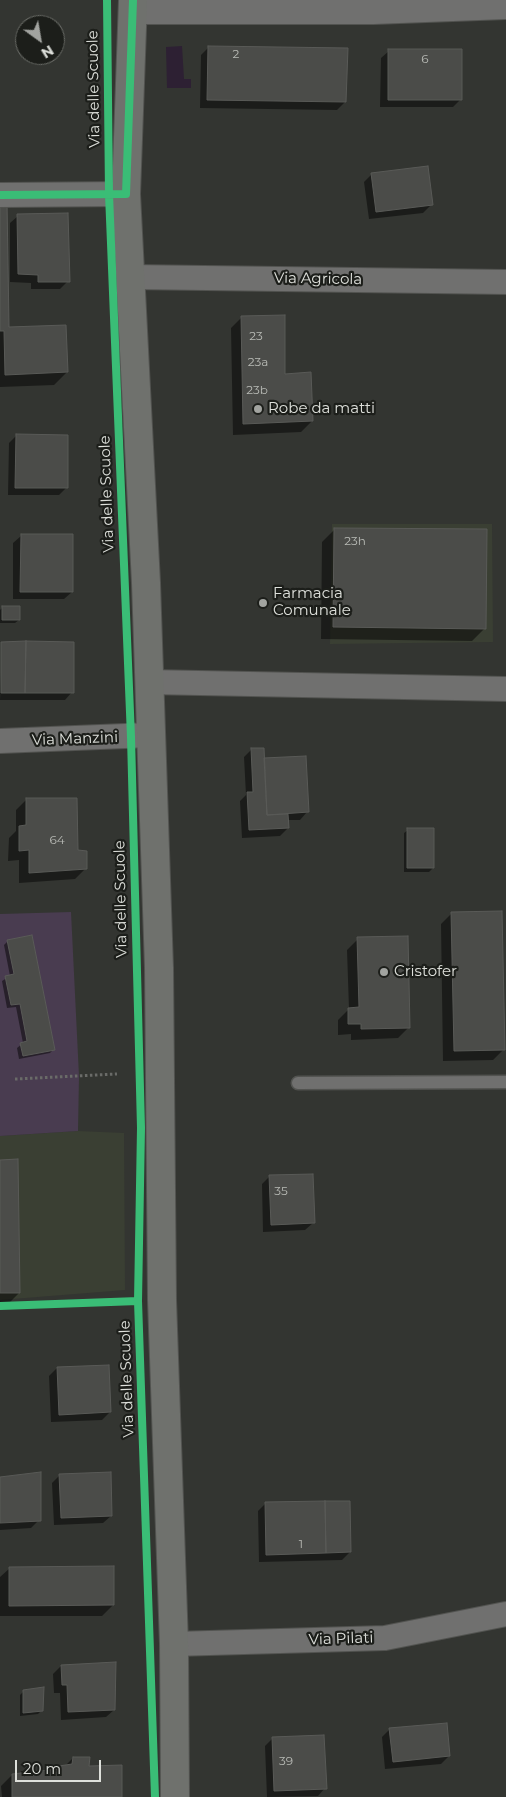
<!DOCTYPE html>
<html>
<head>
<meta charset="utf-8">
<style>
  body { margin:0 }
  #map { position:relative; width:506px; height:1797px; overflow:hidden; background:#333531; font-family:Montserrat,sans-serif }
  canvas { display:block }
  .north { position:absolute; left:15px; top:15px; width:50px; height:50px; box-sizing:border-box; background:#1c1e1a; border:1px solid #6a6c67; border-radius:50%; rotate:148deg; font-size:14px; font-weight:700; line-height:20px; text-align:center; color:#dee0db }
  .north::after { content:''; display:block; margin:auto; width:18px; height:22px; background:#a2a4a0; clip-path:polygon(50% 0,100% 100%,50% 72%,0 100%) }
  .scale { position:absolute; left:15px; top:1760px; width:86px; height:22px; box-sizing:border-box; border:2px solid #dee0db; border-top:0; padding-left:6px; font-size:15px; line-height:18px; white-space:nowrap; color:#dee0db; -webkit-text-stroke:4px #1c1e1a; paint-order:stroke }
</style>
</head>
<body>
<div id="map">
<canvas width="506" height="1797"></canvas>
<div class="north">N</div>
<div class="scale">20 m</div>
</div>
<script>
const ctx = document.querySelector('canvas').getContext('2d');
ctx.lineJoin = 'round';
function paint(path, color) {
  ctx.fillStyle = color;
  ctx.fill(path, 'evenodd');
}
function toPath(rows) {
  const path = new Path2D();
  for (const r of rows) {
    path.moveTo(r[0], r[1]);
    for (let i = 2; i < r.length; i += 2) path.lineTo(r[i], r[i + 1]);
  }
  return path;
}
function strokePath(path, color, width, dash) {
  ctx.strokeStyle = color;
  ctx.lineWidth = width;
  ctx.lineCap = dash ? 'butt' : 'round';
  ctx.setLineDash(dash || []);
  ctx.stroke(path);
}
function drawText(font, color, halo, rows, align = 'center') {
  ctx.font = font + ' Montserrat,sans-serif';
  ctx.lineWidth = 4.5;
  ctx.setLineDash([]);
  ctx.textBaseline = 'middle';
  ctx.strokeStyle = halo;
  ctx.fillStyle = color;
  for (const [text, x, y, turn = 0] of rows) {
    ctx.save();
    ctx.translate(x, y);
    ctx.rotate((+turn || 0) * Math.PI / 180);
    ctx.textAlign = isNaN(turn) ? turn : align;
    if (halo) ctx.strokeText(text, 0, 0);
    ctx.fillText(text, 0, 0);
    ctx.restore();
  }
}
paint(toPath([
  [332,524,492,524,493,642,330,644],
  [78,1131,124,1133,125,1290,0,1300,0,1136]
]), '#3a3f33');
paint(toPath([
  [71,912,79,1076,78,1131,0,1136,0,914]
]), '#493c50');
paint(toPath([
  [182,46,184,79,191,79,191,88,167,88,166,47]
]), '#2d2033');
paint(toPath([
  [209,47,345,102,337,110,200,108,201,55],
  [389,51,461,99,453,107,380,107,381,58],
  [372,174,431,205,423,213,369,219,364,182],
  [0,203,8,328,67,372,54,385,0,387],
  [18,216,68,281,60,289,31,289,31,283,10,282,10,223],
  [242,317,283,375,312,421,301,432,233,435,231,328],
  [17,435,66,488,59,495,8,495,9,443],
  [335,529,485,628,472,641,321,639,322,542],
  [21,536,72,592,64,599,13,599,13,543],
  [3,607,19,620,15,623,0,623,0,610],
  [2,643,72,692,65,700,0,700],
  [251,750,263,759,307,812,300,820,288,820,288,828,280,836,242,838,240,801,246,795,244,757],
  [27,799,77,851,86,868,75,879,19,883,19,860,8,861,9,838,16,831,16,810],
  [408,830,433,868,429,872,404,872,404,833],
  [452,913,504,1049,493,1060,443,1061,441,924],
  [358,939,409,1027,398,1038,351,1040,351,1034,338,1035,338,1020,349,1009,347,950],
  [8,941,54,1049,50,1053,19,1059,17,1048,23,1043,16,1007,7,1008,2,981,10,976,4,945],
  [0,1161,19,1293,8,1304,0,1304],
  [269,1177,313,1223,305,1230,263,1232,262,1184],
  [57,1368,110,1412,102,1420,51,1422,49,1376],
  [60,1475,111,1516,103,1523,54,1525,52,1483],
  [0,1478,39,1520,31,1528,0,1530],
  [266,1503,350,1552,342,1560,259,1562,258,1511],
  [10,1568,113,1605,102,1616,0,1616,0,1577],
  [61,1666,114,1710,106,1717,61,1720,60,1693,54,1693,53,1674],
  [24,1691,42,1710,38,1714,20,1716,20,1695],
  [390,1729,449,1756,441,1764,385,1769,382,1737],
  [273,1738,325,1788,318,1796,267,1797,265,1746],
  [73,1758,88,1768,120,1797,2,1797,1,1786,12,1775,55,1771,60,1767,65,1766]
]), '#0007');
const building = toPath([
  [208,46,348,48,346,102,207,100,208,46],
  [388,49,462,49,462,100,388,100,388,49],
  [428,166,433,205,376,212,371,173,428,166],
  [0,202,7,202,9,327,66,325,68,372,5,375,4,331,0,331,0,202],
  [68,213,70,282,38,282,38,275,18,274,17,214,68,213],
  [285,315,285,374,311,372,313,421,243,424,241,316,285,315],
  [16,434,68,435,68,488,15,488,16,434],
  [334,528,487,529,486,629,333,627,334,528],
  [21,534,73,534,73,592,20,592,21,534],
  [2,606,20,606,20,620,2,620,2,606],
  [26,641,74,642,74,693,25,693,26,641],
  [26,641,25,693,1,693,1,642,26,641],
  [251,748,264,748,267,815,288,814,289,828,249,830,247,792,253,792,251,748],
  [306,756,309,812,267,815,264,758,306,756],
  [26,798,77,798,78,850,87,851,87,869,29,873,29,850,19,851,19,826,26,825,26,798],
  [407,828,434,828,434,868,407,868,407,828],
  [502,911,505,1050,454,1051,451,912,502,911],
  [32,935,55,1050,23,1056,20,1043,27,1041,20,1004,11,1005,5,976,14,974,7,940,32,935],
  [408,936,410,1028,361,1029,361,1024,348,1024,348,1008,359,1007,357,937,408,936],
  [18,1159,20,1293,0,1293,0,1160,18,1159],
  [313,1174,315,1223,271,1225,269,1175,313,1174],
  [109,1365,111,1412,59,1415,57,1367,109,1365],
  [41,1472,41,1521,0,1523,0,1477,41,1472],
  [111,1472,112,1516,61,1518,59,1474,111,1472],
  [325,1501,350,1501,351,1552,326,1553,325,1501],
  [325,1501,326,1553,266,1555,265,1502,325,1501],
  [114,1566,114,1605,9,1606,9,1567,114,1566],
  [116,1662,115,1710,68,1712,67,1685,62,1685,61,1665,116,1662],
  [44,1687,43,1711,23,1713,23,1690,44,1687],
  [447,1723,450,1756,393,1762,389,1728,447,1723],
  [324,1735,327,1789,274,1791,272,1737,324,1735],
  [73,1757,90,1757,89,1766,122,1765,122,1797,12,1797,12,1774,59,1769,59,1766,72,1764,73,1757]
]);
paint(building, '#4b4c49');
strokePath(building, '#595a57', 1);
const service = toPath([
  [298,1083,506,1082]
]);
const minor = toPath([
  [133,12,373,12,506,7],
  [0,195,126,194],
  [130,277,506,282],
  [148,682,506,689],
  [0,741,150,735],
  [174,1644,385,1638,506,1614]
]);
const primary = toPath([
  [133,0,126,194,146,583,159,968,162,1300,174,1644,175,1797]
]);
strokePath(service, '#525350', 15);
strokePath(minor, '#525350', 26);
strokePath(primary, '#525350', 30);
strokePath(toPath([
  [15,1079,117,1074]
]), '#6a6b68', 3, [2.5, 2.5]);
strokePath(service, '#70706f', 12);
strokePath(minor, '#70706f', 24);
strokePath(primary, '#6f716d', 28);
strokePath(toPath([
  [107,0,109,194,131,737,141,1128,138,1301,155,1797],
  [0,195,126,194,133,0],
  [0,1306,138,1301]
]), '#3abd76', 8);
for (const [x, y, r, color] of [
  [258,409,5,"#a2a4a0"],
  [263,603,5,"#a2a4a0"],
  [384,972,5,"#a2a4a0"]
]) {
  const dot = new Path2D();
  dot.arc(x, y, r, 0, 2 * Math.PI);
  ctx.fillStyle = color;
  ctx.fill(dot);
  strokePath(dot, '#1c1e1a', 2);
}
drawText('12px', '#b9bbb6', null, [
  ["2",236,54],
  ["6",425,59],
  ["23",256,336],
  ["23a",258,362],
  ["23b",257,390],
  ["23h",355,541],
  ["64",57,840],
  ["35",281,1191],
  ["1",301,1544],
  ["39",286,1761]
]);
drawText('15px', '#dee0db', '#1c1e1a', [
  ["Via delle Scuole",94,89,-91],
  ["Via Agricola",318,279,1],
  ["Via delle Scuole",107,494,-92],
  ["Via Manzini",75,739,-2],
  ["Via delle Scuole",121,899,-91],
  ["Via delle Scuole",127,1379,-92],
  ["Via Pilati",341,1639,-2]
]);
drawText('15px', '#dee0db', '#1c1e1a', [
  ["Robe da matti",268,409],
  ["Farmacia",273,594],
  ["Comunale",273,611],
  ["Cristofer",394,972]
], 'left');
</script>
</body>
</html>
